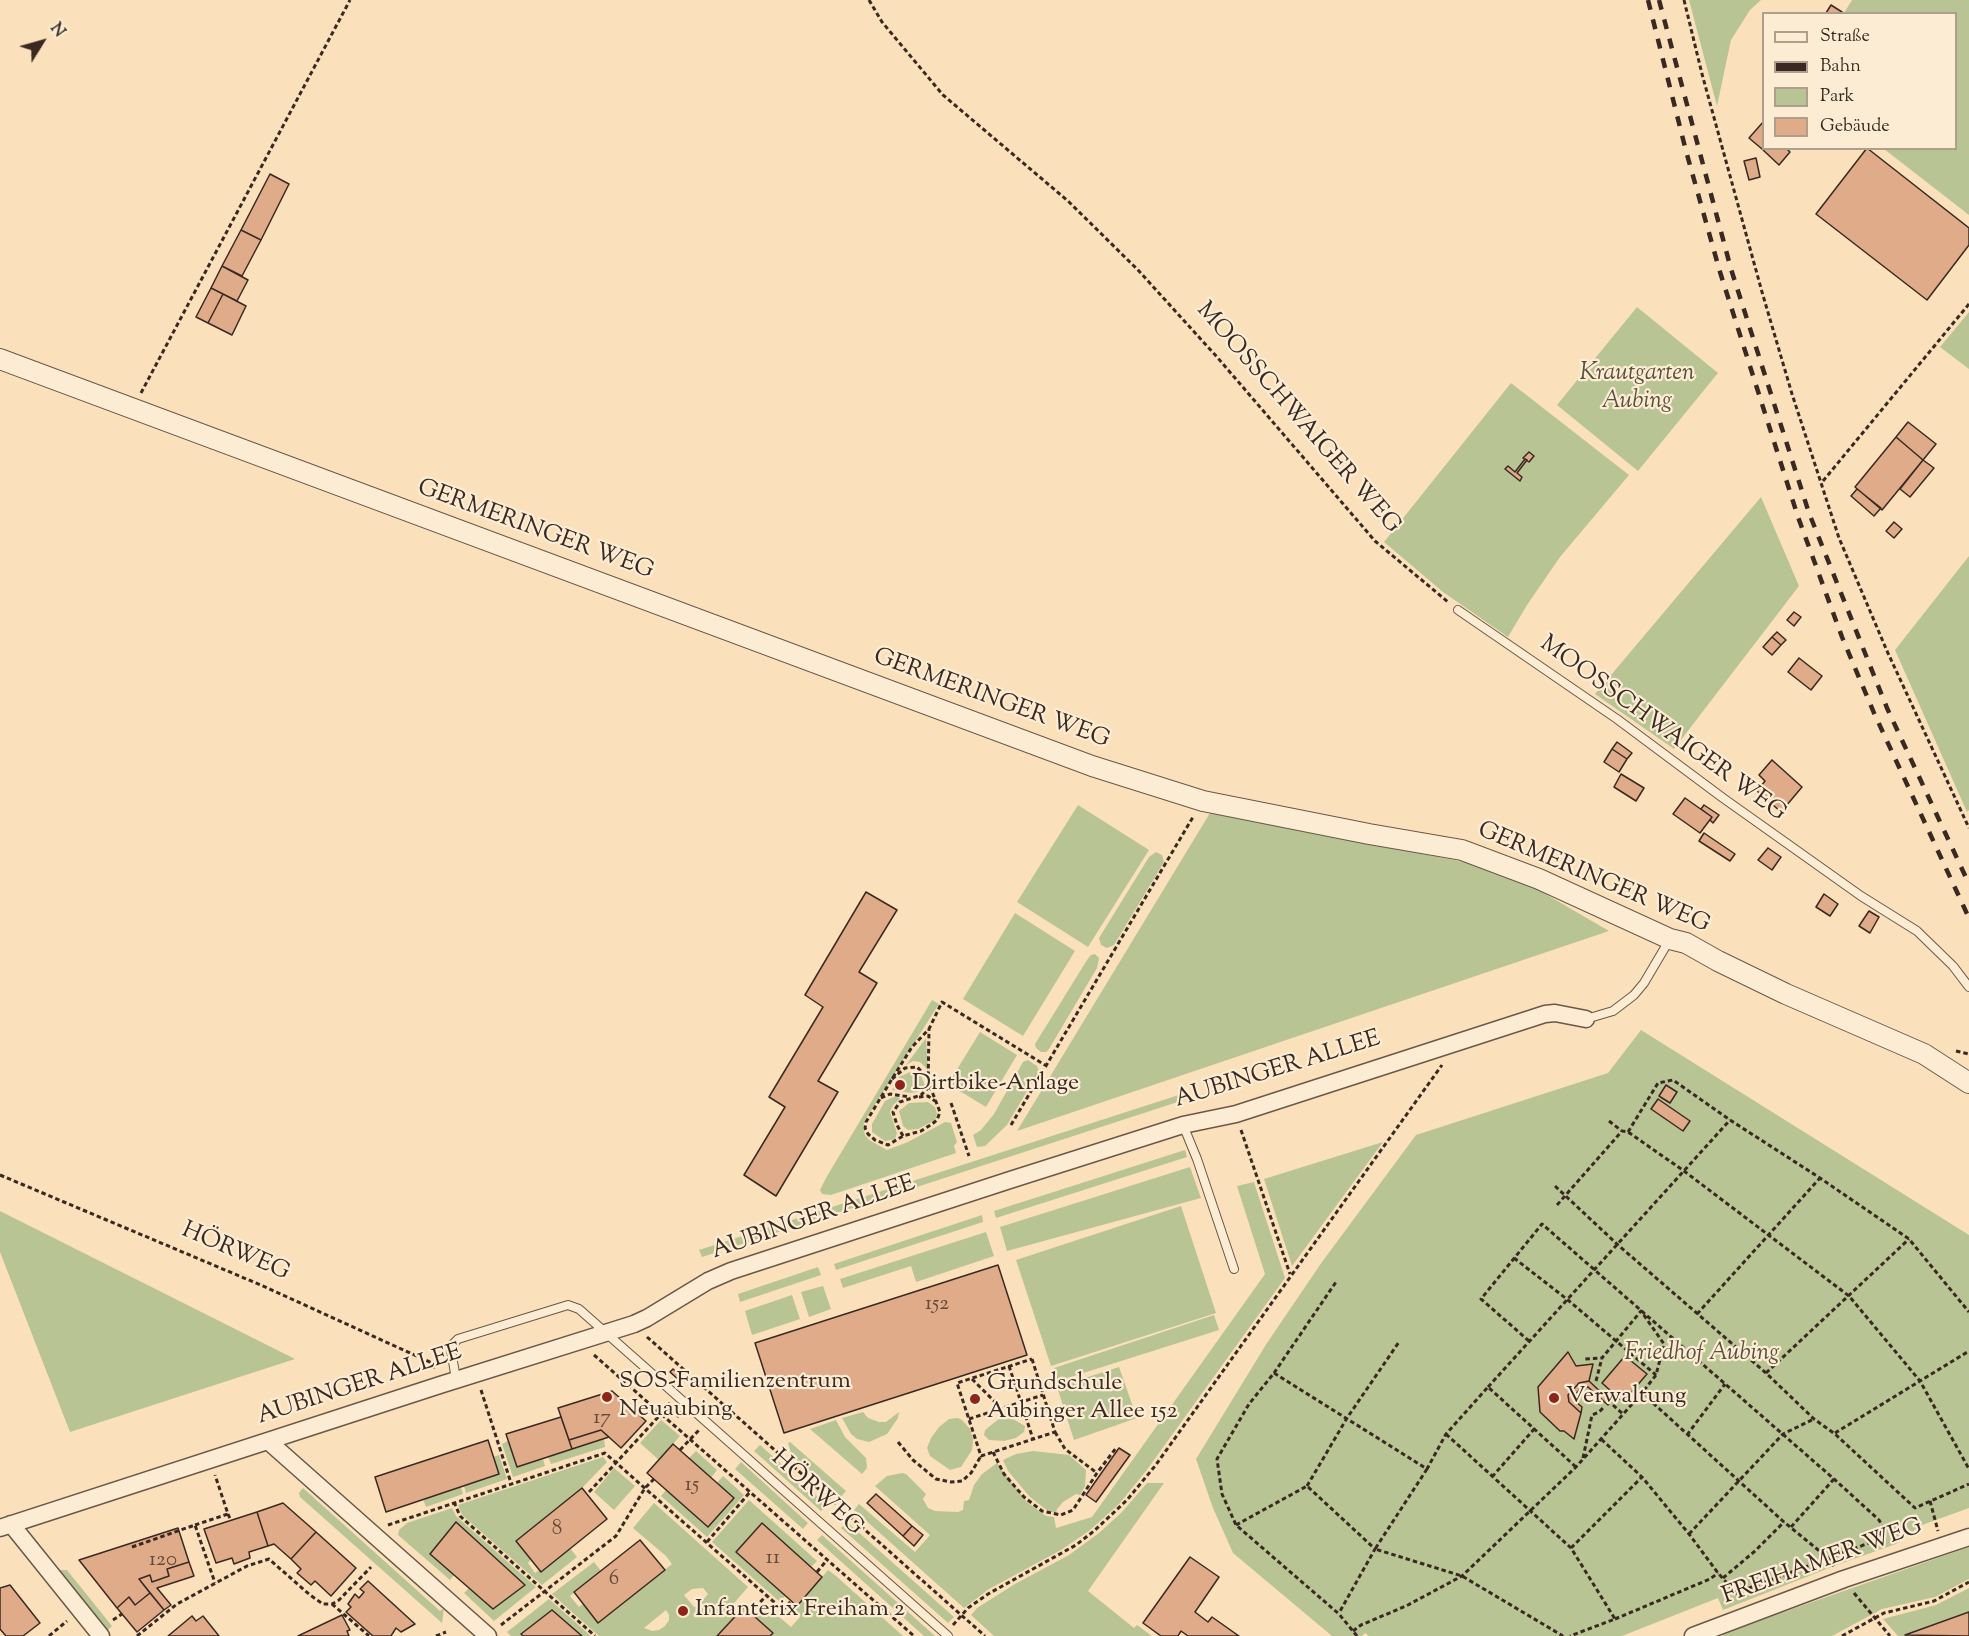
<!DOCTYPE html>
<html>
<head>
<meta charset="utf-8">
<style>
  body { margin:0 }
  #map { position:relative; width:1969px; height:1636px; overflow:hidden; background:#fbe1bb; font-family:"Sorts Mill Goudy",serif }
  canvas { display:block }
  .legend { position:absolute; left:1762px; top:12px; width:195px; height:138px; box-sizing:border-box; background:#fcecd3; border:2px solid #ae9e8c; margin:0; padding:8px 10px; list-style:none; font-size:18px; color:#3a2922 }
  .legend li { display:flex; align-items:center; gap:12px; height:30px }
  .legend b { width:30px; border:2px solid #ae9e8c }
  .north { position:absolute; left:12px; top:12px; width:60px; height:60px; -webkit-text-stroke:4px #fcecd3; paint-order:stroke; rotate:53deg; font-size:16px; font-weight:700; line-height:24px; text-align:center; color:#3a2922 }
  .north::after { content:''; display:block; margin:auto; width:21px; height:27px; background:#3a2922; clip-path:polygon(50% 0,100% 100%,50% 72%,0 100%) }
</style>
</head>
<body>
<div id="map">
<canvas width="1969" height="1636"></canvas>
<ul class="legend">
<li><b style="height:8px;background:#fcecd3"></b>Straße</li>
<li><b style="height:8px;background:#3a2922"></b>Bahn</li>
<li><b style="height:16px;background:#b9c494"></b>Park</li>
<li><b style="height:16px;background:#e0ab88"></b>Gebäude</li>
</ul>
<div class="north">N</div>
</div>
<script>
const ctx = document.querySelector('canvas').getContext('2d');
ctx.lineJoin = 'round';
function paint(path, color) {
  ctx.fillStyle = color;
  ctx.fill(path, 'evenodd');
}
function toPath(rows) {
  const path = new Path2D();
  for (const r of rows) {
    path.moveTo(r[0], r[1]);
    for (let i = 2; i < r.length; i += 2) path.lineTo(r[i], r[i + 1]);
  }
  return path;
}
function strokePath(path, color, width, dash) {
  ctx.strokeStyle = color;
  ctx.lineWidth = width;
  ctx.lineCap = dash ? 'butt' : 'round';
  ctx.setLineDash(dash || []);
  ctx.stroke(path);
}
function drawText(font, color, halo, rows, align = 'center') {
  ctx.font = font + ' "Sorts Mill Goudy",serif';
  ctx.lineWidth = 4.5;
  ctx.setLineDash([]);
  ctx.textBaseline = 'middle';
  ctx.strokeStyle = halo;
  ctx.fillStyle = color;
  for (const [text, x, y, turn = 0] of rows) {
    ctx.save();
    ctx.translate(x, y);
    ctx.rotate((+turn || 0) * Math.PI / 180);
    ctx.textAlign = isNaN(turn) ? turn : align;
    if (halo) ctx.strokeText(text, 0, 0);
    ctx.fillText(text, 0, 0);
    ctx.restore();
  }
}
paint(toPath([
  [1689,0,1761,0,1750,10,1731,40,1717,106],
  [1852,0,1969,0,1969,215,1884,149,1956,148,1956,14,1844,13],
  [1637,307,1718,373,1638,471,1557,405],
  [1969,312,1969,369,1940,347],
  [1511,383,1629,475,1560,557,1527,605,1508,637,1443,592,1384,542],
  [1761,497,1799,586,1674,749,1595,694],
  [1969,556,1969,810,1967,812,1895,650],
  [1078,805,1149,850,1088,947,1017,902],
  [1210,813,1485,866,1535,888,1609,931,1017,1131],
  [1156,852,1162,855,1164,862,1114,945,1107,948,1101,945,1099,938,1149,857],
  [1015,913,1075,951,1023,1036,963,999],
  [1095,954,1099,958,1097,968,1049,1049,1046,1052,1041,1052,1036,1048,1035,1044,1087,960,1091,955],
  [932,1000,939,1004,865,1120,863,1127,865,1135,869,1140,887,1150,908,1142,945,1122,951,1123,957,1142,954,1146,956,1153,831,1195,822,1194,820,1190,826,1178],
  [1641,1030,1969,1235,1969,1508,1922,1525,1896,1544,1834,1566,1723,1610,1718,1598,1622,1636,1369,1636,1365,1633,1362,1636,1332,1636,1233,1553,1213,1508,1196,1459,1267,1343,1322,1262,1416,1135,1608,1073],
  [980,1032,1017,1055,986,1107,948,1084],
  [926,1038,928,1070,920,1062,913,1061,906,1065],
  [1028,1060,1037,1066,1039,1071,1007,1125,985,1146,977,1147,973,1135,981,1130,994,1114,1023,1062],
  [919,1071,925,1085,923,1088,917,1092,911,1093,892,1090,899,1077,910,1072],
  [1188,1092,1190,1098,702,1257,699,1250],
  [896,1096,900,1099,893,1105,890,1112,897,1133,895,1139,885,1141,872,1132,872,1124,885,1101],
  [928,1102,935,1107,937,1114,935,1120,918,1129,908,1130,903,1126,899,1111,909,1103],
  [1383,1142,1292,1266,1264,1179],
  [1185,1150,1187,1157,996,1218,994,1211],
  [1190,1167,1201,1198,1007,1251,1000,1227],
  [1254,1182,1285,1278,1146,1471,1119,1504,1089,1531,1061,1550,989,1589,964,1608,854,1510,859,1504,915,1552,930,1535,875,1486,887,1476,902,1473,906,1474,926,1494,923,1499,928,1508,935,1511,958,1512,963,1510,964,1501,969,1500,974,1485,982,1474,997,1463,1027,1502,1046,1516,1054,1517,1056,1528,1092,1517,1265,1274,1237,1186],
  [1181,1206,1216,1313,1051,1366,1016,1260],
  [0,1211,295,1359,70,1432,0,1252],
  [982,1215,983,1222,836,1270,834,1264],
  [986,1232,994,1256,916,1282,911,1266,843,1288,840,1279],
  [818,1267,821,1275,740,1302,738,1294],
  [823,1286,831,1309,809,1317,801,1292],
  [792,1295,800,1319,752,1335,745,1311],
  [1214,1315,1219,1330,1058,1381,1054,1368],
  [1119,1367,1137,1418,1074,1440,1057,1387],
  [863,1412,868,1418,879,1422,886,1422,899,1412,898,1418,887,1434,869,1442,857,1439,851,1434,842,1418],
  [958,1418,962,1420,970,1429,973,1439,972,1450,961,1467,950,1470,930,1456,927,1448,931,1438,939,1427,949,1419],
  [1000,1418,1013,1419,1025,1426,1024,1432,1016,1438,1004,1441,989,1440,984,1435,985,1430],
  [661,1420,680,1436,659,1460,640,1443],
  [836,1420,845,1437,866,1458,867,1468,862,1474,810,1429],
  [604,1439,605,1447,551,1464,548,1457],
  [508,1441,518,1467,543,1459,545,1466,513,1477,502,1444],
  [790,1442,846,1491,840,1498,792,1456,788,1443],
  [760,1445,827,1505,821,1511,754,1451],
  [696,1451,717,1470,711,1478,689,1458],
  [1033,1451,1069,1455,1086,1470,1085,1486,1080,1495,1076,1494,1063,1502,1057,1509,1056,1513,1048,1511,1030,1497,1008,1471,1003,1460,1016,1454],
  [499,1455,507,1479,466,1493,464,1486,498,1474,493,1457],
  [603,1457,607,1462,582,1488,516,1541,531,1559,528,1563,535,1573,570,1548,577,1557,542,1585,462,1515,458,1505],
  [741,1462,808,1523,803,1529,735,1469],
  [614,1468,635,1486,614,1510,594,1492],
  [723,1476,744,1495,707,1537,661,1496,666,1490,708,1527,734,1498,717,1483],
  [1147,1483,1164,1483,1088,1591,1134,1628,1137,1625,1152,1636,994,1636,971,1615,977,1608,1015,1584,1069,1555,1099,1533,1122,1512],
  [461,1487,463,1494,426,1507,423,1499],
  [303,1488,440,1611,444,1608,442,1623,300,1497,299,1493],
  [749,1500,817,1561,811,1567,761,1523,736,1552,785,1596,780,1602,712,1542],
  [654,1503,748,1587,729,1609,736,1616,717,1636,599,1636,552,1594,594,1562,601,1571,570,1596,579,1607,583,1604,598,1623,672,1564,666,1556,633,1528],
  [703,1588,708,1594,698,1606,694,1607,684,1595,692,1589],
  [666,1610,669,1615,669,1620,665,1626,659,1630,652,1631,644,1628],
  [452,1508,456,1516,536,1587,494,1621,464,1593,469,1588,493,1609,525,1584,457,1523,430,1554,454,1575,450,1580,398,1535,399,1530,407,1523],
  [847,1522,954,1617,948,1623,841,1528],
  [822,1535,935,1636,924,1636,817,1540],
  [1969,1547,1969,1579,1935,1597,1882,1609,1832,1636,1723,1636,1721,1634],
  [60,1570,67,1570,112,1626,107,1631,63,1577],
  [828,1570,836,1576,903,1636,770,1636,773,1633,755,1616,765,1605,791,1627,800,1617,793,1611],
  [1969,1588,1969,1612,1906,1636,1898,1636,1883,1619,1936,1605],
  [549,1599,591,1636,511,1636,507,1632]
]), '#b9c494');
const building = toPath([
  [1831,5,1842,12,1841,14,1826,13,1831,5],
  [1764,121,1764,147,1762,149,1749,138,1764,121],
  [1764,147,1786,148,1790,152,1779,165,1762,149,1764,147],
  [1867,148,1969,228,1969,245,1927,300,1816,214,1867,148],
  [1756,158,1760,177,1749,180,1744,161,1756,158],
  [270,174,289,184,261,240,241,230,270,174],
  [241,230,261,240,242,276,222,266,241,230],
  [222,266,248,280,237,301,211,288,222,266],
  [211,288,223,294,208,323,196,317,211,288],
  [223,294,246,306,232,335,208,323,223,294],
  [1908,422,1936,444,1923,460,1896,437,1908,422],
  [1896,437,1923,460,1882,510,1855,487,1896,437],
  [1529,452,1534,456,1529,462,1523,458,1529,452],
  [1525,459,1527,460,1517,473,1522,477,1520,481,1505,469,1508,466,1515,472,1525,459],
  [1923,460,1934,468,1910,497,1900,489,1923,460],
  [1857,489,1881,508,1874,516,1851,496,1857,489],
  [1894,522,1902,529,1894,538,1886,531,1894,522],
  [1794,612,1801,617,1794,626,1787,620,1794,612],
  [1777,632,1786,640,1781,645,1772,637,1777,632],
  [1772,637,1781,645,1772,655,1763,647,1772,637],
  [1799,658,1822,676,1811,690,1788,672,1799,658],
  [1617,742,1632,753,1627,759,1612,749,1617,742],
  [1612,749,1627,759,1619,772,1604,762,1612,749],
  [1772,760,1802,787,1781,812,1757,791,1765,781,1759,775,1772,760],
  [1621,774,1644,788,1636,801,1614,787,1621,774],
  [1685,798,1712,817,1700,833,1673,814,1685,798],
  [1704,805,1719,815,1713,823,1710,820,1712,817,1701,809,1704,805],
  [1704,833,1735,854,1730,861,1699,841,1704,833],
  [1768,848,1781,857,1772,870,1758,860,1768,848],
  [866,892,897,910,859,972,877,983,818,1081,838,1092,776,1196,744,1175,785,1107,769,1097,823,1007,805,995,866,892],
  [1824,894,1838,904,1830,916,1816,907,1824,894],
  [1869,911,1879,917,1870,933,1859,926,1869,911],
  [1666,1085,1677,1092,1670,1103,1659,1096,1666,1085],
  [1658,1099,1690,1121,1683,1131,1651,1109,1658,1099],
  [998,1265,1027,1355,784,1433,755,1343,998,1265],
  [1568,1352,1576,1366,1593,1364,1589,1381,1579,1383,1568,1395,1569,1402,1581,1413,1574,1439,1564,1431,1560,1431,1540,1412,1538,1387,1568,1352],
  [1625,1356,1647,1374,1623,1402,1602,1383,1625,1356],
  [673,1369,684,1379,681,1382,670,1372,673,1369],
  [1589,1381,1607,1398,1612,1392,1616,1396,1608,1405,1588,1387,1580,1389,1574,1396,1575,1401,1582,1407,1581,1413,1569,1402,1568,1395,1579,1383,1589,1381],
  [612,1391,646,1421,621,1448,601,1430,569,1440,558,1408,612,1391],
  [669,1403,681,1413,678,1417,666,1407,669,1403],
  [561,1417,572,1449,517,1467,506,1434,561,1417],
  [601,1430,609,1437,572,1449,569,1440,601,1430],
  [488,1440,499,1474,386,1512,375,1477,488,1440],
  [673,1444,734,1498,708,1527,647,1473,673,1444],
  [1119,1448,1130,1455,1096,1502,1086,1495,1119,1448],
  [582,1488,607,1519,541,1572,516,1541,582,1488],
  [876,1494,912,1526,903,1536,867,1503,876,1494],
  [283,1503,316,1532,291,1559,274,1544,268,1546,257,1512,283,1503],
  [257,1512,268,1546,249,1552,250,1558,234,1564,232,1558,216,1563,204,1529,257,1512],
  [456,1522,525,1585,493,1609,430,1554,456,1522],
  [762,1523,822,1577,797,1606,736,1552,762,1523],
  [912,1526,923,1535,914,1546,903,1536,912,1526],
  [178,1528,189,1562,167,1569,169,1576,152,1582,150,1575,139,1579,150,1593,135,1605,129,1597,117,1608,79,1560,178,1528],
  [316,1532,356,1568,331,1596,315,1581,311,1585,297,1573,301,1569,291,1559,316,1532],
  [640,1540,665,1570,598,1623,574,1592,640,1540],
  [1190,1557,1219,1577,1195,1612,1208,1622,1212,1617,1239,1636,1188,1636,1181,1631,1178,1636,1161,1636,1143,1623,1190,1557],
  [189,1562,194,1576,157,1588,171,1605,164,1610,139,1579,150,1575,152,1582,169,1576,167,1569,189,1562],
  [368,1581,415,1624,401,1632,396,1628,391,1636,373,1636,346,1612,351,1607,348,1604,355,1594,359,1598,364,1592,360,1589,368,1581],
  [10,1585,40,1623,23,1636,6,1636,0,1629,0,1588,10,1585],
  [150,1593,164,1610,137,1632,117,1608,129,1597,135,1605,150,1593],
  [744,1607,773,1633,770,1636,717,1636,744,1607],
  [552,1610,582,1636,523,1636,521,1634,552,1610],
  [1969,1612,1969,1636,1905,1635,1969,1612],
  [342,1615,350,1630,347,1631,349,1636,298,1636,342,1615],
  [192,1616,196,1621,203,1616,219,1636,168,1636,192,1616]
]);
paint(building, '#e0ab88');
strokePath(building, '#3a2922', 1.5);
const service = toPath([
  [1458,610,1617,719,1723,798,1861,896,1917,931,1953,966,1969,987],
  [1586,1019,1613,1011,1634,995,1644,983,1670,939],
  [1183,1125,1197,1159,1234,1269],
  [456,1379,451,1350,453,1344,458,1339,568,1305,579,1309,948,1636]
]);
const minor = toPath([
  [268,1441,488,1636],
  [11,1524,101,1636],
  [0,1528,440,1385,634,1324,647,1318,708,1281,731,1271,1010,1180,1183,1125,1236,1114,1545,1014,1555,1013,1586,1019],
  [1693,1636,1844,1579,1969,1537]
]);
const tertiary = toPath([
  [0,359,1092,766,1203,801,1369,834,1462,850,1539,879,1670,939,1686,943,1718,961,1786,994,1924,1054,1969,1083]
]);
strokePath(service, '#6a5748', 10);
strokePath(minor, '#6a5748', 19);
strokePath(tertiary, '#6a5748', 22);
strokePath(toPath([
  [869,0,882,22,943,95,1068,201,1138,270,1217,357,1375,541,1448,602],
  [1684,0,1702,74,1762,292,1792,394,1839,538,1887,651,1969,828],
  [141,393,350,0],
  [1823,481,1969,304],
  [1956,1051,1969,1054],
  [892,1079,905,1068,917,1067,926,1076,940,1112,937,1120,932,1124,921,1131,903,1136,888,1145,875,1140,868,1134,865,1128,866,1122,892,1079,912,1047,929,1029,942,1002,1045,1065],
  [919,1097,928,1096,935,1101],
  [881,1098,890,1094,910,1097],
  [951,1103,969,1156],
  [1609,1121,1622,1131],
  [1011,1125,1193,817],
  [1241,1130,1290,1274],
  [1628,1132,1658,1083,1673,1080,1730,1120,1820,1178,1909,1239,1969,1312],
  [903,1136,897,1125,893,1112,900,1102,921,1095,928,1088,929,1029],
  [0,1175,263,1286,432,1363,434,1370],
  [1555,1186,1618,1245,1766,1373,1814,1419,1835,1434,1915,1508,1969,1484],
  [1557,1205,1622,1131,1628,1132,1684,1171,1849,1296,1920,1381,1969,1469],
  [1514,1258,1568,1300,1656,1375],
  [1697,1314,1820,1178],
  [647,1337,985,1636],
  [1529,1341,1481,1299,1542,1224,1834,1479,1879,1520,1884,1529,1877,1538,1869,1543,1736,1593,1718,1573,1689,1534,1642,1477,1601,1439],
  [594,1355,914,1636],
  [1032,1359,1055,1432,981,1456,957,1383,1032,1359],
  [1009,1366,1033,1439],
  [1274,1373,1336,1282],
  [1766,1373,1909,1239],
  [972,1379,1002,1409],
  [1596,1381,1602,1358],
  [1488,1387,1730,1120],
  [481,1390,511,1483],
  [1642,1393,1784,1522,1828,1558,1834,1566],
  [1613,1405,1623,1414],
  [969,1419,1043,1395],
  [1055,1432,1065,1449,1097,1473],
  [1835,1433,1969,1351],
  [1446,1434,1571,1548,1615,1619,1570,1636],
  [1687,1435,1725,1384],
  [898,1442,913,1460,936,1479,951,1482,962,1481,971,1473,981,1456],
  [680,1450,699,1430],
  [993,1452,1004,1474,1024,1497,1042,1511,1061,1515,1073,1510,1097,1473,1116,1448],
  [1583,1458,1592,1415,1599,1412,1603,1408],
  [1427,1469,1375,1549,1462,1576,1563,1636],
  [1492,1477,1535,1428],
  [1307,1486,1347,1418,1399,1342],
  [589,1492,661,1414],
  [1930,1501,1938,1531],
  [454,1502,460,1516,595,1636],
  [228,1514,231,1521],
  [195,1525,228,1514,215,1475],
  [388,1525,605,1453,783,1610,791,1601],
  [1236,1525,1307,1486,1375,1549,1339,1613],
  [1791,1527,1834,1479],
  [1689,1534,1783,1434,1814,1419],
  [707,1542,750,1492],
  [132,1547,195,1525,215,1583],
  [1571,1548,1642,1477],
  [817,1572,827,1560],
  [1723,1578,1755,1551,1784,1522],
  [1854,1593,1890,1636],
  [332,1604,369,1636],
  [750,1613,767,1595],
  [1615,1619,1710,1579,1718,1573],
  [113,1620,122,1614],
  [501,1625,616,1536,645,1488,654,1479],
  [953,1625,968,1608,988,1594,1076,1545,1094,1531,1127,1500,1155,1466,1442,1065],
  [1353,1631,1361,1625,1406,1606,1462,1576,1576,1467,1642,1393,1656,1375,1664,1344,1641,1311,1602,1358,1585,1359],
  [49,1636,67,1621],
  [137,1636,177,1604,247,1566,269,1559,310,1595,323,1604,332,1604,339,1600,371,1567],
  [436,1636,446,1632],
  [1357,1636,1339,1614,1236,1525,1222,1494,1217,1459,1249,1404,1274,1373,1427,1469,1446,1434,1488,1387,1576,1467],
  [1842,1636,1884,1613,1934,1601,1969,1582]
]), '#3a2922', 3, [4.5, 3]);
strokePath(service, '#fcecd3', 8);
strokePath(minor, '#fcecd3', 16);
strokePath(tertiary, '#fcecd3', 20);
strokePath(toPath([
  [1648,0,1686,151,1720,272,1798,517,1842,637,1874,713,1969,918],
  [1659,0,1731,269,1809,513,1887,708,1969,884]
]), '#3a2922', 4.5, [10, 10]);
for (const [x, y, r, color] of [
  [900,1085,6,"#8f2418"],
  [607,1397,6,"#8f2418"],
  [1554,1398,6,"#8f2418"],
  [975,1399,6,"#8f2418"],
  [683,1611,6,"#8f2418"]
]) {
  const dot = new Path2D();
  dot.arc(x, y, r, 0, 2 * Math.PI);
  ctx.fillStyle = color;
  ctx.fill(dot);
  strokePath(dot, '#fcecd3', 2);
}
drawText('21px', '#644a3c', null, [
  ["152",937,1305],
  ["17",602,1419],
  ["15",692,1486],
  ["8",557,1530],
  ["11",773,1559],
  ["120",163,1561],
  ["6",614,1580]
]);
drawText('italic 24px', '#5a503e', '#fcecd3', [
  ["Krautgarten",1637,375],
  ["Aubing",1637,403],
  ["Friedhof Aubing",1702,1355]
]);
drawText('24px', '#3a2922', '#fcecd3', [
  ["MOOSSCHWAIGER WEG",1297,419,49],
  ["GERMERINGER WEG",535,531,20],
  ["GERMERINGER WEG",991,700,20],
  ["MOOSSCHWAIGER WEG",1662,730,36],
  ["GERMERINGER WEG",1593,879,23],
  ["AUBINGER ALLEE",1278,1071,-17],
  ["AUBINGER ALLEE",814,1219,-19],
  ["HÖRWEG",235,1253,23],
  ["AUBINGER ALLEE",360,1386,-18],
  ["HÖRWEG",816,1494,42],
  ["FREIHAMER WEG",1823,1563,-20]
]);
drawText('24px', '#3a2922', '#fcecd3', [
  ["Dirtbike-Anlage",912,1085],
  ["SOS-Familienzentrum",619,1383],
  ["Neuaubing",619,1411],
  ["Grundschule",987,1385],
  ["Aubinger Allee 152",987,1413],
  ["Verwaltung",1566,1398],
  ["Infanterix Freiham 2",695,1611]
], 'left');
</script>
</body>
</html>
